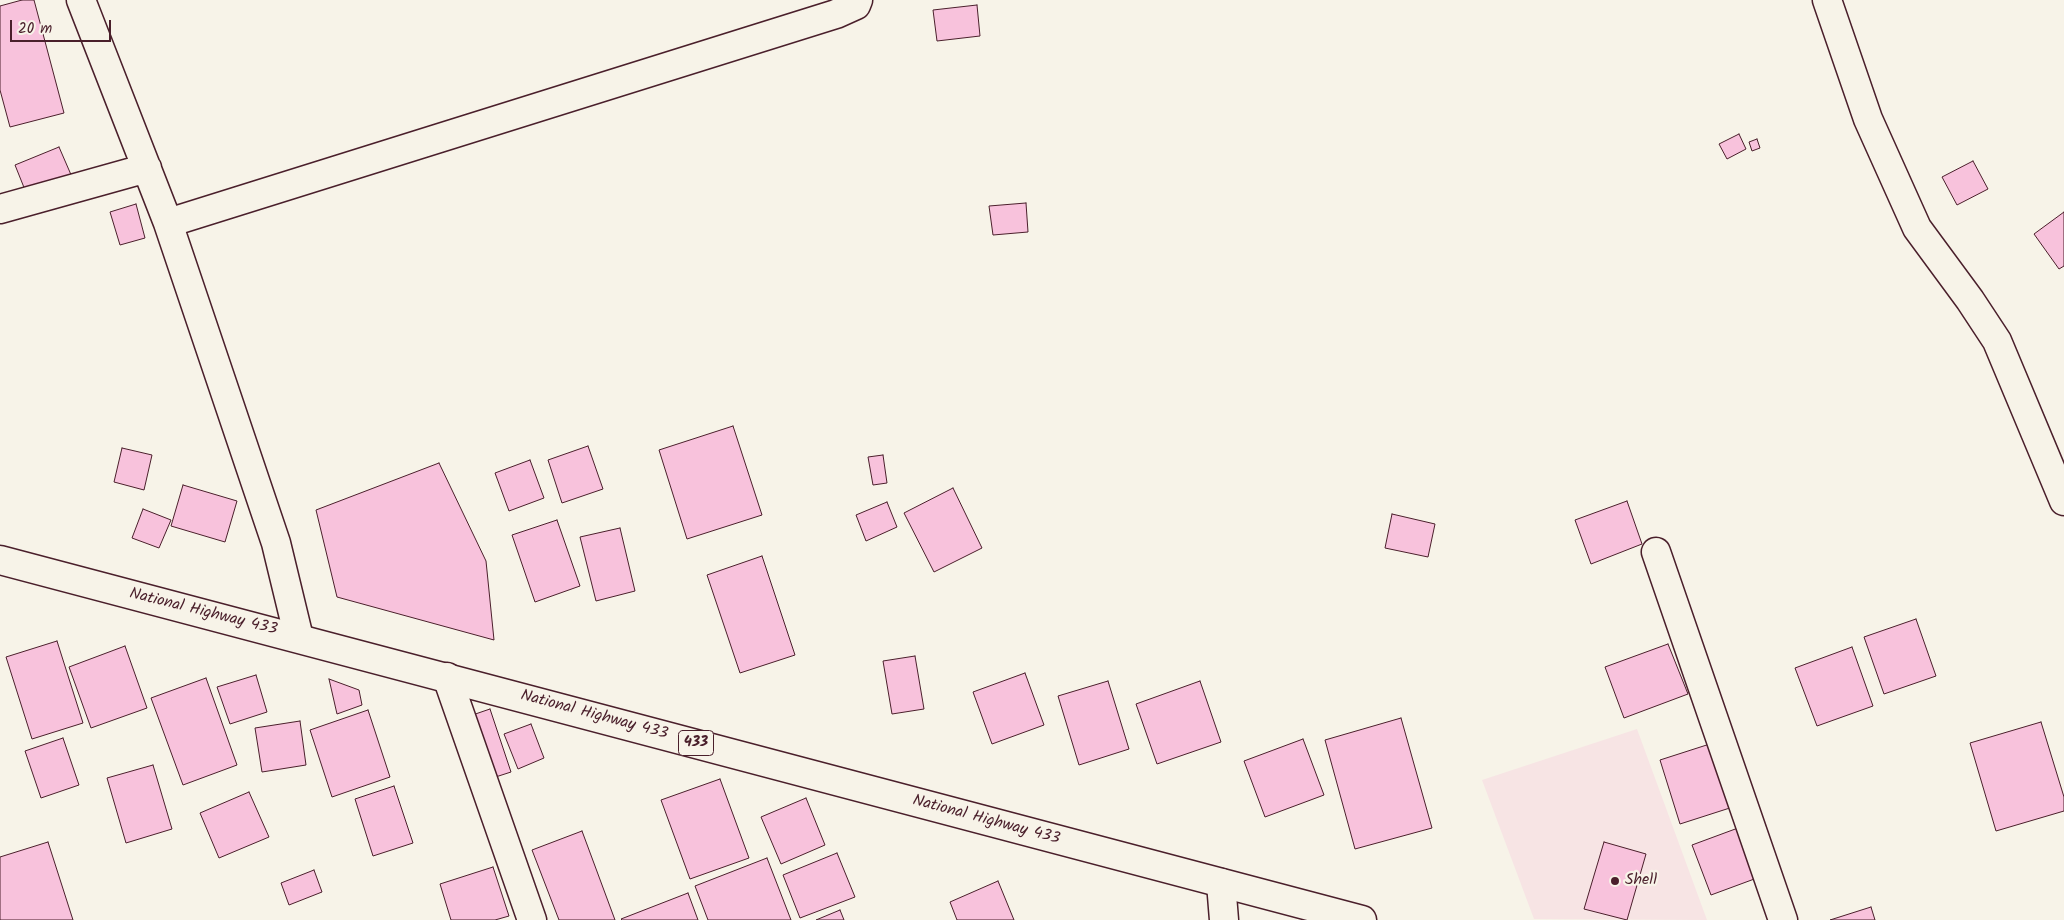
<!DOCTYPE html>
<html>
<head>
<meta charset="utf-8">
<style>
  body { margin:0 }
  #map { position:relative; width:2064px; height:920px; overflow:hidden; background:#f7f3e8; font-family:Kalam,sans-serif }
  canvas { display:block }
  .scale { position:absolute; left:10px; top:20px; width:101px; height:22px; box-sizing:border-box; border:2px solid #4a1f2b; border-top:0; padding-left:6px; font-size:15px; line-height:18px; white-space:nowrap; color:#4a1f2b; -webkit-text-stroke:4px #f7f3e8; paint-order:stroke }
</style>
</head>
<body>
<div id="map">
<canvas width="2064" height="920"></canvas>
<div class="scale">20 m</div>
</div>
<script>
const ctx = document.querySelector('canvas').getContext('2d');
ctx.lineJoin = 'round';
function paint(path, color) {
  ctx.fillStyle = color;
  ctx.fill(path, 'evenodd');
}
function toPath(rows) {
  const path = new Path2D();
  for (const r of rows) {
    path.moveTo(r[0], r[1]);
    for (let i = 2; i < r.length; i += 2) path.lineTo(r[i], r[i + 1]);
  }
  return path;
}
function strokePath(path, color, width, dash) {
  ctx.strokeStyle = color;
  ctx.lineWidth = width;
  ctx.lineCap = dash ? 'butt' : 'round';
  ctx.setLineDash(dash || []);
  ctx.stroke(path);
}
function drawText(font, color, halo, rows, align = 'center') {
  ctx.font = font + ' Kalam,sans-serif';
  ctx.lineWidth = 4.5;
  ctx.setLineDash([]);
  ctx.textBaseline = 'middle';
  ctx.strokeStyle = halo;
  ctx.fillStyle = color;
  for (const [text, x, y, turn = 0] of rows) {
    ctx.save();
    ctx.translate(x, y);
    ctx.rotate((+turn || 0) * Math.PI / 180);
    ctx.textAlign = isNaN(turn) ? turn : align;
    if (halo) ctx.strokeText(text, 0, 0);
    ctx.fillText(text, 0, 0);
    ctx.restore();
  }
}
paint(toPath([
  [1637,729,1707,920,1534,919,1482,780]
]), '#f7e4e4');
const building = toPath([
  [22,0,34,0,64,113,10,127,0,90,0,6,22,0],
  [977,5,980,36,937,41,933,10,977,5],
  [1739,134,1746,149,1727,159,1719,144,1739,134],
  [1757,139,1760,148,1752,151,1749,142,1757,139],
  [59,147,72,177,27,195,15,165,59,147],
  [1973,161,1988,189,1957,205,1942,177,1973,161],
  [1026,203,1028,232,993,235,989,206,1026,203],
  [136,204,145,238,120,245,110,212,136,204],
  [2064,212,2064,266,2059,269,2034,234,2064,212],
  [733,426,762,515,687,539,659,450,733,426],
  [588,446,603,489,562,503,548,460,588,446],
  [122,448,152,455,144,490,114,482,122,448],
  [883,455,887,483,873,485,868,457,883,455],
  [530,460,544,498,509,511,495,473,530,460],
  [439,463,486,561,494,640,337,597,316,510,439,463],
  [183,485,237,501,225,542,171,526,183,485],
  [953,488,982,548,934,572,904,513,953,488],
  [1627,501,1642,544,1591,564,1575,520,1627,501],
  [887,502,897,527,866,541,856,515,887,502],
  [143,509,171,520,159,548,132,538,143,509],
  [1392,514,1435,524,1428,557,1385,548,1392,514],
  [557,520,580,586,535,602,512,535,557,520],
  [620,528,635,591,596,601,580,537,620,528],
  [762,556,795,655,740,673,707,575,762,556],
  [1916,619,1936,676,1884,694,1864,637,1916,619],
  [57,641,83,723,32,739,6,657,57,641],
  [1668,644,1688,694,1624,718,1605,667,1668,644],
  [125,646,147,708,91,728,69,667,125,646],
  [1852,647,1873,706,1817,726,1795,668,1852,647],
  [915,656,924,709,892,714,883,661,915,656],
  [1025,673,1044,725,992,744,973,692,1025,673],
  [256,675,267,712,230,724,217,687,256,675],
  [206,678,237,765,183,785,151,698,206,678],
  [329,679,359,690,362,705,337,714,329,679],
  [1108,681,1129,749,1079,765,1058,696,1108,681],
  [1200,681,1221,742,1157,764,1136,704,1200,681],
  [490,709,511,772,477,783,455,721,490,709],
  [368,710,390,777,332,797,310,730,368,710],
  [1401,718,1432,828,1355,849,1325,740,1401,718],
  [300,721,306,765,262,772,255,728,300,721],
  [2041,722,2064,797,2064,811,1996,831,1970,743,2041,722],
  [531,724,544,758,518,769,504,734,531,724],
  [63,738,79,785,41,798,25,751,63,738],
  [1303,739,1324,795,1265,817,1244,761,1303,739],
  [1716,742,1736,806,1680,824,1660,760,1716,742],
  [153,765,172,829,126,843,107,778,153,765],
  [720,779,749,858,690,879,661,800,720,779],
  [394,786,413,843,373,856,355,799,394,786],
  [249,792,269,837,219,858,200,813,249,792],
  [806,798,825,845,781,864,761,817,806,798],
  [1738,828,1757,878,1711,895,1692,845,1738,828],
  [582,831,615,920,559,920,532,850,582,831],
  [48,842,73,920,0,920,0,857,48,842],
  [1604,842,1646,854,1627,920,1584,909,1604,842],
  [837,853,855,897,800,918,783,875,837,853],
  [767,858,791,920,708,920,695,886,767,858],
  [493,867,509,916,495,920,451,920,440,884,493,867],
  [314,870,322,892,289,905,281,883,314,870],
  [998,881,1014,920,957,920,950,902,998,881],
  [688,893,698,920,622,920,621,919,688,893],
  [1871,907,1875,920,1830,920,1871,907],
  [840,910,844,920,816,920,840,910]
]);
paint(building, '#f8c2dc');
strokePath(building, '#4a1f2b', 1);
const minor = toPath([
  [81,0,168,223,276,543,299,638],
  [1827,0,1868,119,1917,228,1970,300,1997,341,2064,501],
  [0,209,147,168],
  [168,223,836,14,856,5,858,0],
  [1656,552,1783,920],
  [447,677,532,920],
  [1221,883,1224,920]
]);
const major = toPath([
  [0,560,1362,920]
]);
strokePath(minor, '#4a1f2b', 31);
strokePath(major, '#4a1f2b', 31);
strokePath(minor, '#f7f3e8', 28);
strokePath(major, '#f7f3e8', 28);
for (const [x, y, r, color] of [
  [1615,881,5,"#4a1f2b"]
]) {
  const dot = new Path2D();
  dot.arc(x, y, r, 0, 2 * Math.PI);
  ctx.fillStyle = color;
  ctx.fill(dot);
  strokePath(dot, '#f7f3e8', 2);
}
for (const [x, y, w] of [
  [696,743,35]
]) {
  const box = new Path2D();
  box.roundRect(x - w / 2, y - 12.5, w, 25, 4);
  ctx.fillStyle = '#f7f3e8';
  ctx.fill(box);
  strokePath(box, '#4a1f2b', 1);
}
drawText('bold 15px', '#4a1f2b', null, [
  ["433",696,743]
]);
drawText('16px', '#4a1f2b', '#f7f3e8', [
  ["National Highway 433",203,613,14],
  ["National Highway 433",594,716,15],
  ["National Highway 433",986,821,15]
]);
drawText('16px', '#4a1f2b', '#f7f3e8', [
  ["Shell",1625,881]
], 'left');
</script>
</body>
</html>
